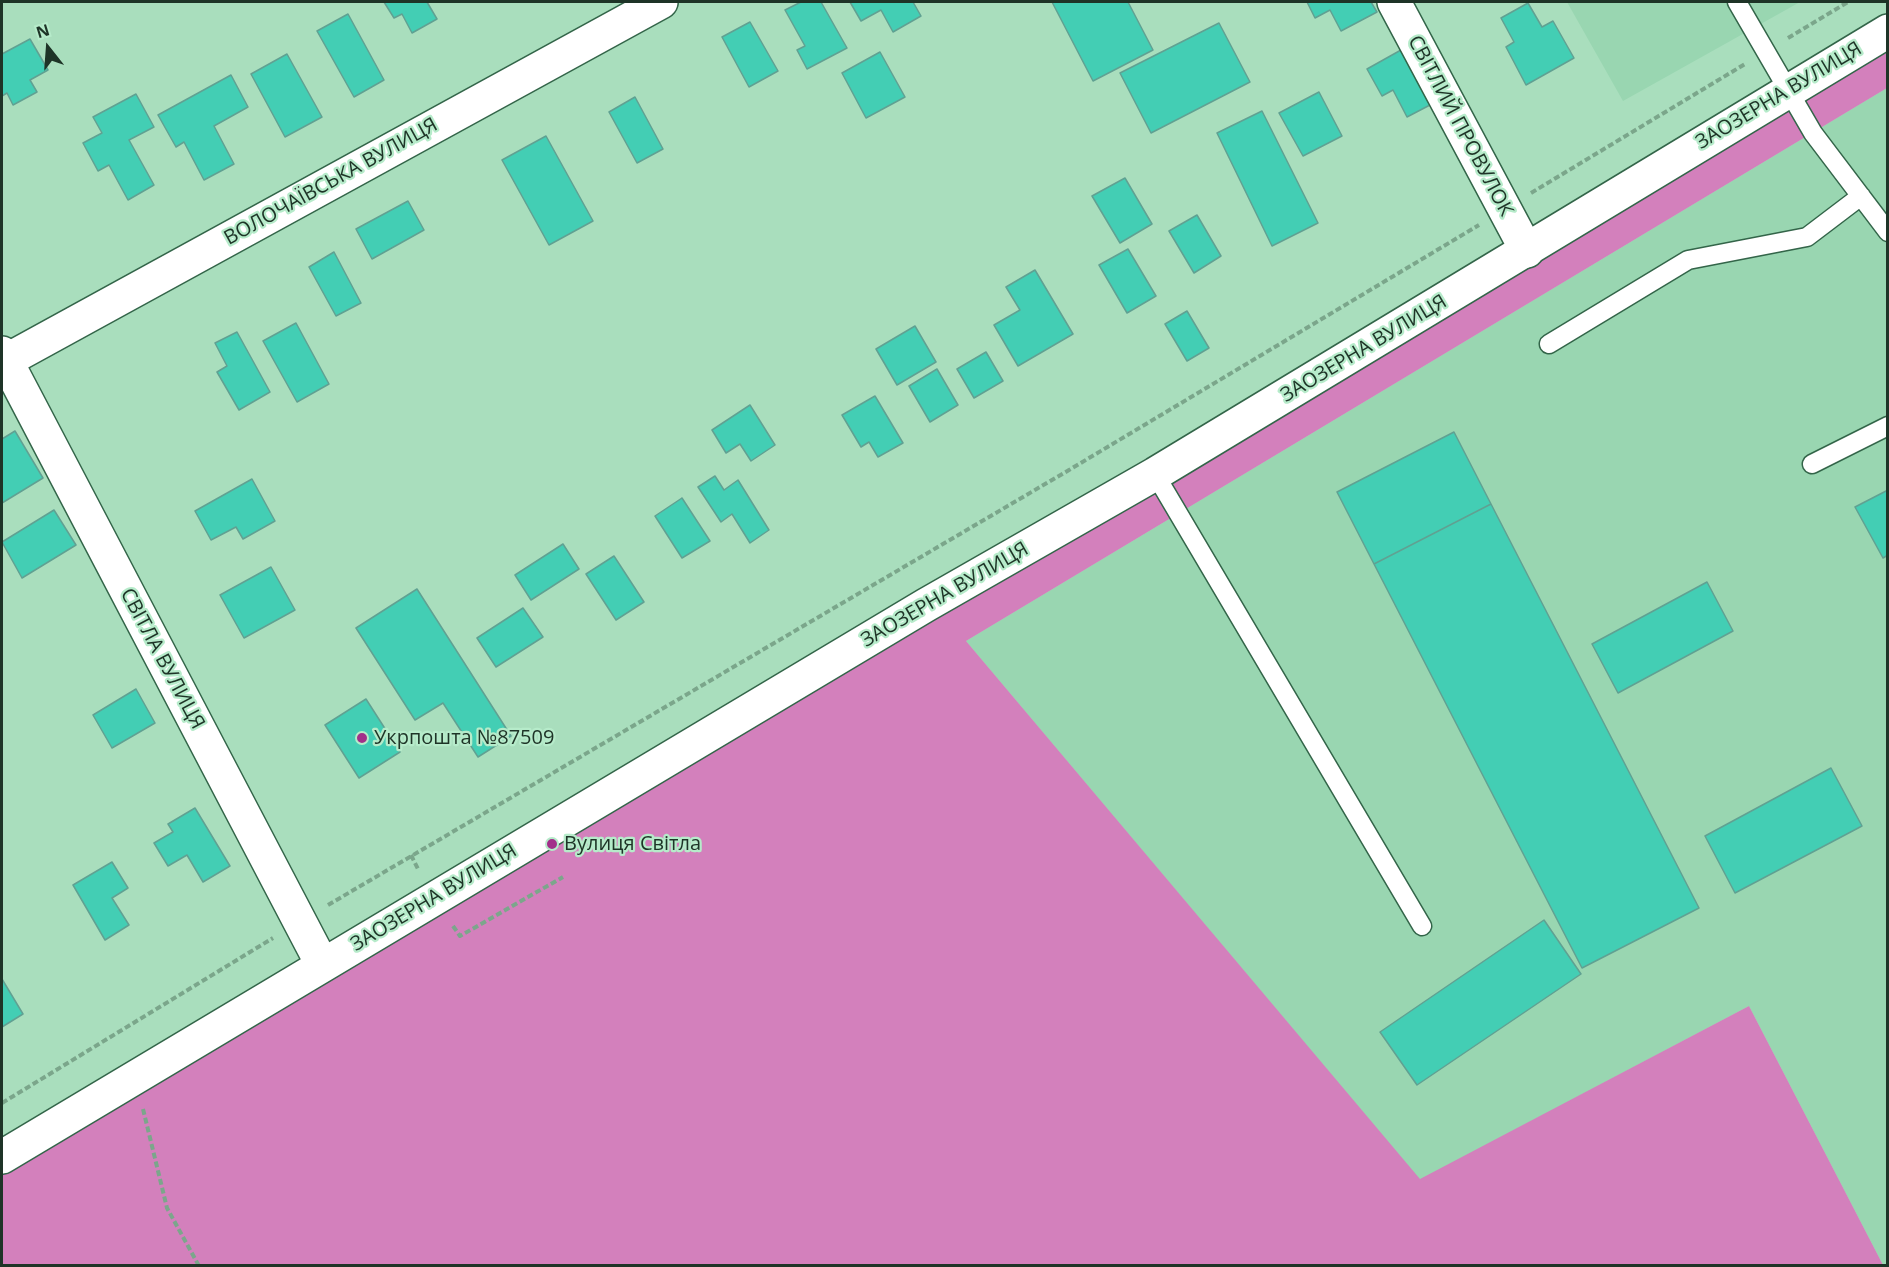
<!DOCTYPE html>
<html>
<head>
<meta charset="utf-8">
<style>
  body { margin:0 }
  #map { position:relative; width:1889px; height:1267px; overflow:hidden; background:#a9debd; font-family:"Open Sans",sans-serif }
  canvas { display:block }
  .frame { position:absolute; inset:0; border:3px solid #1e3427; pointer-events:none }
  .north { position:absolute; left:18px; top:18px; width:60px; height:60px; -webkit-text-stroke:4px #b6ebca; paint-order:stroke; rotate:343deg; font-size:16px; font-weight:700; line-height:24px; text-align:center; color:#1e3427 }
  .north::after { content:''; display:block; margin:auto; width:21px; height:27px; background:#1e3427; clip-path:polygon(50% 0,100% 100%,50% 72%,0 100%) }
</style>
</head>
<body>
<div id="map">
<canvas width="1889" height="1267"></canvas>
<div class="frame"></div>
<div class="north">N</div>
</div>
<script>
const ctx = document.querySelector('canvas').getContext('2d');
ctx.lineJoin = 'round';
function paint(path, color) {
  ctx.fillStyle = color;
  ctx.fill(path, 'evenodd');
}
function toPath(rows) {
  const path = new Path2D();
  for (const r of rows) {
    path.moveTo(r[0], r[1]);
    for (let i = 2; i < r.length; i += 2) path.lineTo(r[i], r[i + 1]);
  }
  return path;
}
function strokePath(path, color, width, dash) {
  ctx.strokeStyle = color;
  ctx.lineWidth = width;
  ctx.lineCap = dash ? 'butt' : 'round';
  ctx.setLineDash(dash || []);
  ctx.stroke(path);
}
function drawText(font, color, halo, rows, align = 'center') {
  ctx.font = font + ' "Open Sans",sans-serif';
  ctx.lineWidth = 4.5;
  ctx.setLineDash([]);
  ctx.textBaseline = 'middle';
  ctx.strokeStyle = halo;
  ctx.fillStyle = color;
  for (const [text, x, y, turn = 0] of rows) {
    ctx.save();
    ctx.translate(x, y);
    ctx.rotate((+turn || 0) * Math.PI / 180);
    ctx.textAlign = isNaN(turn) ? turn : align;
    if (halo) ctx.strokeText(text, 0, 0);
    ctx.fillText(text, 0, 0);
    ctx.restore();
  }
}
paint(toPath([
  [1567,2,1800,2,1623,101],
  [1887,88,1887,1265,1883,1265,1749,1006,1420,1180,966,641]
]), '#99d6b1');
paint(toPath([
  [1887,31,1887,88,966,641,1420,1179,1749,1006,1883,1265,2,1266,2,1157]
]), '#d380bc');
const building = toPath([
  [384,2,427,2,437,19,412,33,402,14,394,18,384,2],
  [801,2,821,2,847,48,807,69,797,50,805,46,785,10,801,2],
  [850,2,913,2,921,16,893,32,881,10,861,21,850,2],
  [1052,2,1128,2,1153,50,1093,81,1052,2],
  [1307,2,1371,2,1377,12,1341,31,1330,10,1315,18,1307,2],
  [1528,3,1542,27,1553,21,1574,58,1526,85,1506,47,1514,42,1501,18,1528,3],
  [348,14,384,80,354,97,317,31,348,14],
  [750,22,778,71,749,87,722,37,750,22],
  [1219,23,1250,82,1151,133,1120,73,1219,23],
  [30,39,48,70,30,80,37,92,13,105,7,93,2,96,2,54,30,39],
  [1401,50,1430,105,1407,117,1393,90,1382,96,1367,69,1401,50],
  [880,52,905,97,866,118,842,73,880,52],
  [287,54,322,117,285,137,251,74,287,54],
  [231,75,248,107,214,126,234,164,204,180,184,142,176,147,158,115,231,75],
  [1319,92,1342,136,1303,156,1279,113,1319,92],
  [136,94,154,127,129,140,154,185,128,200,109,165,98,171,83,143,102,133,93,117,136,94],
  [635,97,663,149,637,163,609,112,635,97],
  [1262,111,1318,223,1272,246,1217,133,1262,111],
  [546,136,593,221,549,245,502,160,546,136],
  [1125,178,1152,224,1120,243,1092,196,1125,178],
  [408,201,424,230,372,259,356,229,408,201],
  [1197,215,1221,256,1194,273,1169,231,1197,215],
  [1128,249,1156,296,1127,313,1099,265,1128,249],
  [334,252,361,303,336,316,309,267,334,252],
  [1035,270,1073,334,1018,366,994,325,1020,310,1006,287,1035,270],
  [1187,311,1209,348,1187,361,1165,324,1187,311],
  [296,323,329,384,297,402,263,341,296,323],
  [915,326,936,362,897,385,876,349,915,326],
  [237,332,270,392,239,410,217,372,227,366,215,343,237,332],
  [986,352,1003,381,974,398,957,369,986,352],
  [937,369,958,405,930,422,909,386,937,369],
  [875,396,903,443,878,457,869,442,861,447,842,415,875,396],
  [750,405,775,445,751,461,740,444,726,453,712,430,750,405],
  [15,431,43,478,2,503,2,439,15,431],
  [1454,432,1491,504,1374,564,1337,492,1454,432],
  [715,476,724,490,738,480,769,530,750,543,732,514,721,522,698,487,715,476],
  [252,479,275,521,243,539,236,527,211,540,195,511,252,479],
  [1888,490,1888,555,1883,558,1855,507,1888,490],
  [682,498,710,541,682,558,655,516,682,498],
  [1491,504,1699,908,1582,968,1374,564,1491,504],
  [54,510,76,545,22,578,2,542,54,510],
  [563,544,579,569,531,600,515,575,563,544],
  [614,556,644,602,616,620,586,574,614,556],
  [271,567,295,610,244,638,220,595,271,567],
  [1707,582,1733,631,1618,693,1592,644,1707,582],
  [417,589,511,736,478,757,443,703,415,720,356,628,417,589],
  [523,608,543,637,496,667,477,638,523,608],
  [136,689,155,723,112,748,93,715,136,689],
  [366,699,400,752,359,778,325,725,366,699],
  [1831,768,1862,826,1735,893,1705,836,1831,768],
  [195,808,230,866,203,882,187,855,168,866,154,843,173,832,168,824,195,808],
  [112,862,128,888,112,898,129,925,105,940,73,885,112,862],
  [1544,920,1581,974,1417,1085,1380,1032,1544,920],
  [2,979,23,1014,2,1027,2,979]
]);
paint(building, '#43ceb4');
strokePath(building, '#60a192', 1.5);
const service = toPath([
  [1737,2,1813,133,1888,232],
  [1549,344,1688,260,1807,237,1861,196],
  [1812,464,1888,426],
  [1155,474,1422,926]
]);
const minor = toPath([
  [1394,2,1527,251],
  [2,363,661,2]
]);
const tertiary = toPath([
  [2,353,322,964],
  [2,1157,926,605,1155,474,1888,31]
]);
strokePath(service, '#336549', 21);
strokePath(minor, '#336549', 36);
strokePath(tertiary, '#336549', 36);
strokePath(toPath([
  [1788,38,1848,2],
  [1531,193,1745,64],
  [411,855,419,871],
  [328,905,1069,470,1479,225],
  [453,926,460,936,563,877],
  [2,1103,273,938],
  [143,1109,167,1208,199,1266]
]), '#7ba68b', 4, [6, 3]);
strokePath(service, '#fff', 18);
strokePath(minor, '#fff', 33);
strokePath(tertiary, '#fff', 33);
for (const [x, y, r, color] of [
  [362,738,6,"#a22f8a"],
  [552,844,6,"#a22f8a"]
]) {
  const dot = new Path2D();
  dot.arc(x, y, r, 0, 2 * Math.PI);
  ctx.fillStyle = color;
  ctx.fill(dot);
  strokePath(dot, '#b6ebca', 2);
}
drawText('20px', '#1e3427', '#b6ebca', [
  ["ЗАОЗЕРНА ВУЛИЦЯ",1779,96,-31],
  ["СВІТЛИЙ ПРОВУЛОК",1460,126,62],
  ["ВОЛОЧАЇВСЬКА ВУЛИЦЯ",331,182,-29],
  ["ЗАОЗЕРНА ВУЛИЦЯ",1364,349,-31],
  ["ЗАОЗЕРНА ВУЛИЦЯ",945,595,-30],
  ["СВІТЛА ВУЛИЦЯ",162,659,62],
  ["ЗАОЗЕРНА ВУЛИЦЯ",434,898,-31]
]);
drawText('20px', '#1e3427', '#b6ebca', [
  ["Укрпошта №87509",374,738],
  ["Вулиця Світла",564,844]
], 'left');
</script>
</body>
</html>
